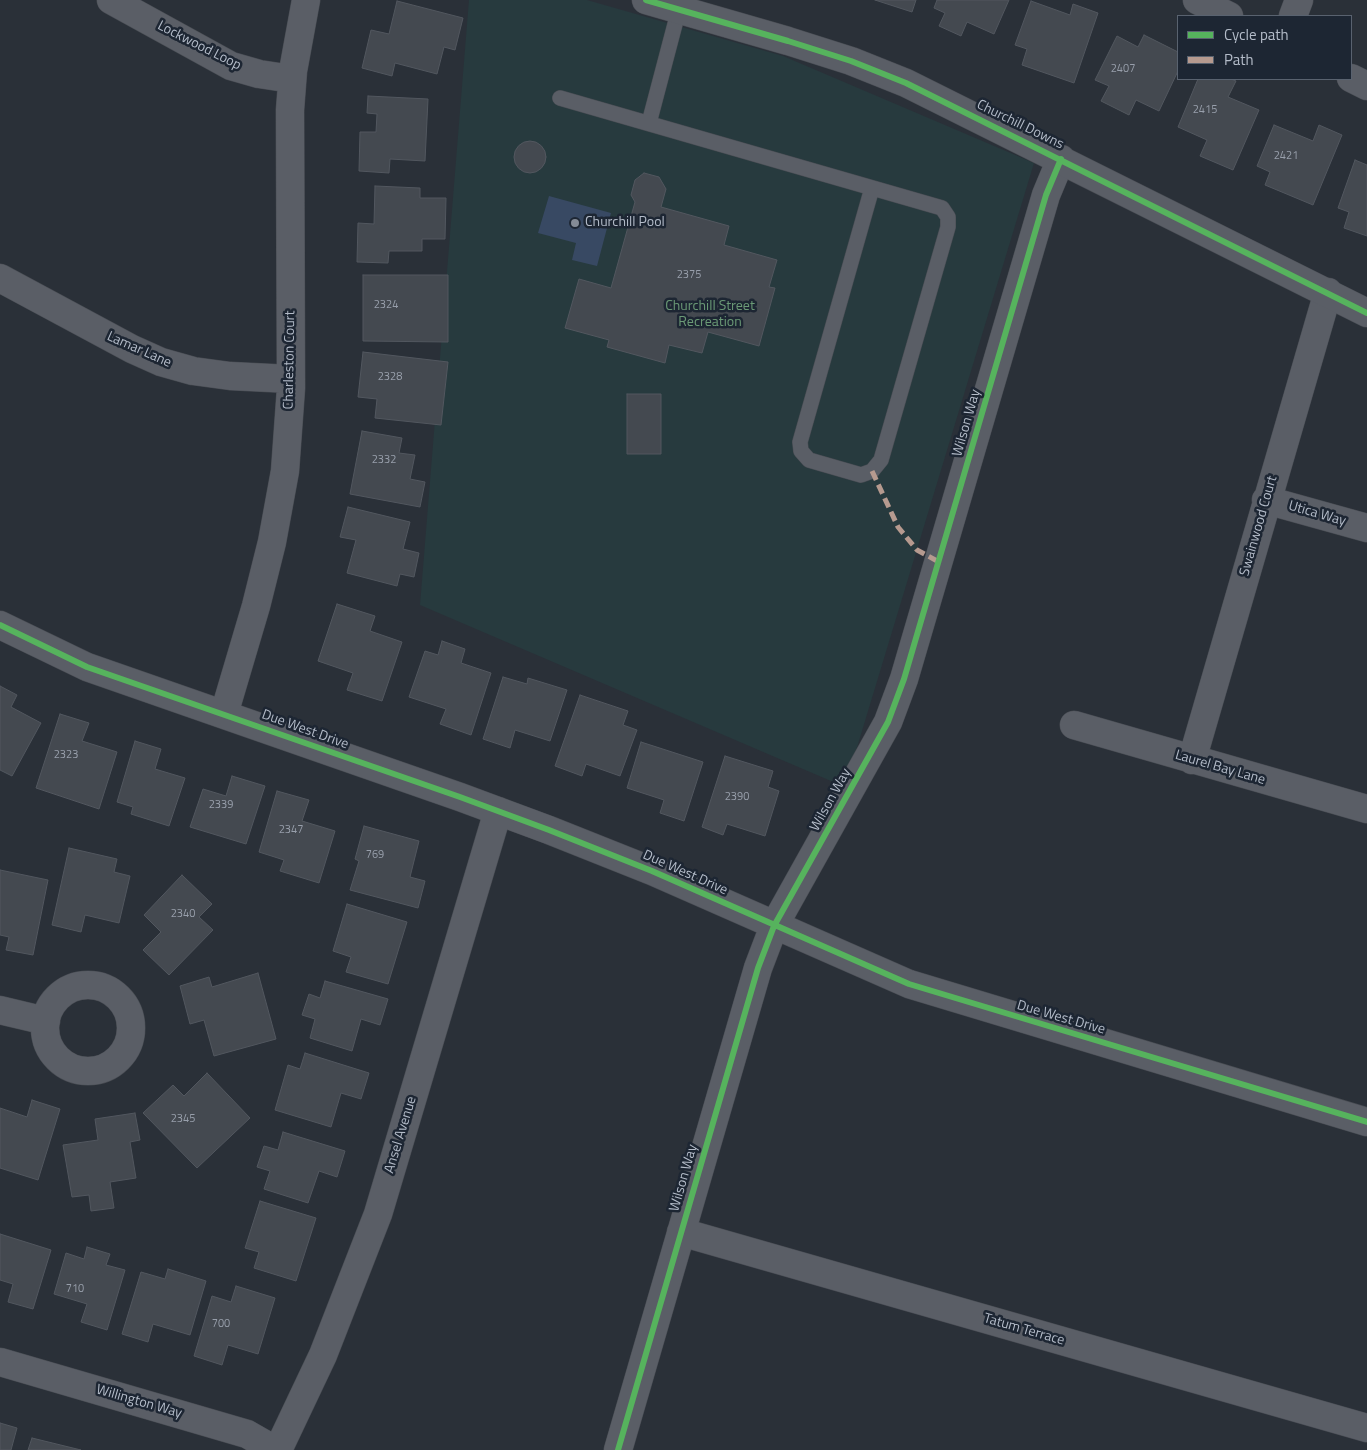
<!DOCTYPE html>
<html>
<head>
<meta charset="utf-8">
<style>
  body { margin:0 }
  #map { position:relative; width:1367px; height:1450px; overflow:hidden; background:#2a3038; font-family:"Titillium Web",sans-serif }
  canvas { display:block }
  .legend { position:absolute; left:1177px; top:15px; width:175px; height:65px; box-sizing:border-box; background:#1d2633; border:1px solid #59626f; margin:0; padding:6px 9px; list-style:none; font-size:15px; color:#b4bcc9 }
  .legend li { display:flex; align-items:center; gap:10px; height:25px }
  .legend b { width:25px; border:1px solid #59626f }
</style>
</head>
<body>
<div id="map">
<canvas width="1367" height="1450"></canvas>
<ul class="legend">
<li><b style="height:6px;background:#56b35d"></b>Cycle path</li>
<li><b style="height:6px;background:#b69a8f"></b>Path</li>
</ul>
</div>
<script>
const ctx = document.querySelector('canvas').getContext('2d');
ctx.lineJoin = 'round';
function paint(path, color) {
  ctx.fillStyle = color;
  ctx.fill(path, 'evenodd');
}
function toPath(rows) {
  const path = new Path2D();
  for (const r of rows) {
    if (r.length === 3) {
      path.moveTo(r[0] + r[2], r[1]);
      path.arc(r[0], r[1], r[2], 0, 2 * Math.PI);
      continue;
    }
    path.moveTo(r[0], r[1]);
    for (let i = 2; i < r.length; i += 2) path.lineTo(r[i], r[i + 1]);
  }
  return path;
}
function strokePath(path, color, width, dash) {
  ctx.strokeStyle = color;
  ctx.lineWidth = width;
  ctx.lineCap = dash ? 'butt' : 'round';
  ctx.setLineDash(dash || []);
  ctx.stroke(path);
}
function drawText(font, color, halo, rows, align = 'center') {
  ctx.font = font + ' "Titillium Web",sans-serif';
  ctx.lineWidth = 5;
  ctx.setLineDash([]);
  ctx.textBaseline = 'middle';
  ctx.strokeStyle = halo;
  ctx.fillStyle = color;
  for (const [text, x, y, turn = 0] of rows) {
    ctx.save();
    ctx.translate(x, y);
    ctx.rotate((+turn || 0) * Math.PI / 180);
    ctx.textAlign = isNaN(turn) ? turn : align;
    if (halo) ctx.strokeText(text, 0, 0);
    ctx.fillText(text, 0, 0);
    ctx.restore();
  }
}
paint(toPath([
  [469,0,587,0,783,56,1034,163,845,787,420,605]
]), '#273a3e');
paint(toPath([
  [549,196,611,213,597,266,572,260,576,243,538,233]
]), '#384963');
const building = toPath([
  [875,0,916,0,912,12,875,0],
  [937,0,1009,0,994,34,967,22,961,36,939,26,945,13,934,8,937,0],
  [397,1,463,18,455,50,444,47,437,74,395,63,392,76,362,68,371,30,389,34,397,1],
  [1031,1,1070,15,1073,4,1098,13,1074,83,1022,65,1027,49,1015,45,1031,1],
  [1144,35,1178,52,1178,71,1159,111,1136,100,1129,115,1101,101,1109,86,1095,80,1117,36,1138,47,1144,35],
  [1198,79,1231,79,1236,81,1228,97,1259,110,1233,170,1200,156,1207,140,1178,127,1198,79],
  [368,96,428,99,425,161,390,159,389,173,359,171,360,132,376,132,377,114,367,113,368,96],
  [1274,125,1313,141,1319,125,1342,135,1313,205,1265,185,1270,172,1257,166,1274,125],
  [530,157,16],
  [1355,160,1367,165,1367,236,1344,228,1349,212,1338,208,1355,160],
  [644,173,659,177,666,189,661,207,729,226,724,245,777,260,769,287,775,288,759,346,708,332,702,353,669,345,665,363,607,347,609,340,565,328,579,279,611,288,635,202,631,195,635,180,644,173],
  [375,186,420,188,420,198,446,198,445,239,422,239,422,251,389,251,388,263,357,262,358,223,374,224,375,186],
  [363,275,448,275,448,342,363,341,363,275],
  [363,352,448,362,441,425,375,418,377,399,358,397,363,352],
  [627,394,661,394,661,454,627,454,627,394],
  [362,431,402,438,399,453,415,455,410,479,425,482,420,507,350,494,362,431],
  [348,507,410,522,403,549,419,553,414,577,400,574,397,586,347,573,356,540,340,537,348,507],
  [337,604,375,616,370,631,402,642,382,701,347,690,353,673,318,661,337,604],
  [442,641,465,649,461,663,491,673,471,735,440,724,446,709,409,697,425,651,438,655,442,641],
  [503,677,527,684,528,678,567,690,550,741,515,730,510,748,483,739,503,677],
  [0,686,17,695,11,707,41,723,12,776,0,770,0,686],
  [580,695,628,711,623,725,637,730,620,776,586,764,582,776,555,766,580,695],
  [60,714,89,723,82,741,117,752,99,809,36,788,60,714],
  [135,741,161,749,155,769,185,778,169,826,131,814,133,807,117,802,135,741],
  [641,742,703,762,684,821,660,813,664,800,627,788,641,742],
  [725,756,773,771,768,787,779,791,765,836,727,824,723,835,702,827,725,756],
  [232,776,265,786,246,844,190,827,203,789,226,796,232,776],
  [277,791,309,800,302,821,335,831,319,883,280,871,284,860,259,852,277,791],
  [364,826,419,841,410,877,425,881,418,908,350,890,359,861,355,859,364,826],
  [69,848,117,859,114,872,130,876,119,923,85,915,81,932,52,925,69,848],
  [0,870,48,880,33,955,6,950,9,937,0,935,0,870],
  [182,875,212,904,199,917,213,930,169,975,143,950,161,932,144,915,182,875],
  [347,904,407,922,388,984,346,972,351,957,333,951,347,904],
  [258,973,276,1039,214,1056,204,1020,190,1024,180,986,209,977,212,987,258,973],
  [325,981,388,999,380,1025,361,1019,352,1051,310,1038,315,1019,302,1015,309,994,320,998,325,981],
  [305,1053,369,1073,361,1099,341,1093,331,1127,275,1110,288,1065,300,1069,305,1053],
  [207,1073,250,1118,197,1168,143,1113,173,1085,184,1096,207,1073],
  [32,1100,60,1109,38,1180,0,1168,0,1108,27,1117,32,1100],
  [135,1113,140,1140,130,1142,136,1178,110,1182,114,1208,91,1211,89,1195,72,1197,63,1145,98,1140,95,1119,135,1113],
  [283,1132,345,1151,337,1177,319,1171,308,1203,264,1189,270,1171,257,1167,264,1146,278,1150,283,1132],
  [260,1201,316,1218,296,1281,254,1268,259,1252,245,1248,260,1201],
  [0,1234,51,1250,33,1309,8,1302,13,1284,0,1280,0,1234],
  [87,1247,110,1254,106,1265,125,1270,107,1330,81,1322,87,1304,54,1294,66,1253,84,1259,87,1247],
  [168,1269,206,1281,190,1335,153,1324,148,1342,122,1334,141,1272,165,1279,168,1269],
  [236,1286,275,1298,258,1354,228,1345,222,1365,194,1356,212,1296,231,1302,236,1286],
  [0,1423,17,1428,11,1450,0,1450,0,1423],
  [32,1438,81,1450,28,1450,32,1438]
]);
paint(building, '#444950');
strokePath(building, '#52575f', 1);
const service = toPath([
  [560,98,942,208,948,217,948,227,881,460,872,471,861,475,809,460,801,451,800,442,872,188],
  [649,123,679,9]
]);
const minor = toPath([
  [111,0,231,66,259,74,292,79],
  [1197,0,1229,16],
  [1293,16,1299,0],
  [1351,78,1367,86],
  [0,278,132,349,161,362,193,371,230,376,291,379],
  [1266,500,1367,528],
  [0,625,87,667,460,797,549,830,652,871,909,984,1367,1122],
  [224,714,256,606,272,542,285,471,291,388,290,110,293,71,306,0],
  [1074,725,1367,809],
  [1192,760,1328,292],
  [88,1028,43],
  [0,1010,46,1021],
  [681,1232,1367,1428],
  [0,1362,247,1434,275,1450],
  [278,1450,323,1355,378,1214,498,811],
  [618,1450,758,968,774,926,888,722,904,679,1046,195,1061,159]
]);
const tertiary = toPath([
  [646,0,788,41,851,61,906,83,1367,313]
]);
strokePath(service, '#484c53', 16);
strokePath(minor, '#484c53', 29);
strokePath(tertiary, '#484c53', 29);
strokePath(service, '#5a5e66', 15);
strokePath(minor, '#5a5e66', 28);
strokePath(tertiary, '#5a5e66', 28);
strokePath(toPath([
  [872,471,898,527,917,550,939,562]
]), '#b69a8f', 5, [10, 5]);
strokePath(toPath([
  [646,0,788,41,851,61,906,83,1367,313],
  [0,625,87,667,460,797,549,830,652,871,909,984,1367,1122],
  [618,1450,758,968,774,926,888,722,904,679,1046,195,1061,159]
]), '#56b35d', 6);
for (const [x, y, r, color] of [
  [575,223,5,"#848b96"]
]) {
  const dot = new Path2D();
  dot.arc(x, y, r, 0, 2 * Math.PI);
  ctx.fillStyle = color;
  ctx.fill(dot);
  strokePath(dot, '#1d2633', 2);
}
drawText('11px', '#989fab', null, [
  ["2407",1123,69],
  ["2415",1205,110],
  ["2421",1286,156],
  ["2375",689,275],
  ["2324",386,305],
  ["2328",390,377],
  ["2332",384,460],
  ["2323",66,755],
  ["2390",737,797],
  ["2339",221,805],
  ["2347",291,830],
  ["769",375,855],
  ["2340",183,914],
  ["2345",183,1119],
  ["710",75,1289],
  ["700",221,1324]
]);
drawText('14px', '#b4bcc9', '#1d2633', [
  ["Lockwood Loop",199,46,27],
  ["Churchill Downs",1020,125,26],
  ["Lamar Lane",139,350,24],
  ["Charleston Court",290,360,-89],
  ["Wilson Way",967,423,-74],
  ["Utica Way",1317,514,16],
  ["Swainwood Court",1259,526,-74],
  ["Due West Drive",305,730,20],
  ["Laurel Bay Lane",1220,768,16],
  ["Wilson Way",831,800,-61],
  ["Due West Drive",685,873,24],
  ["Due West Drive",1061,1018,16],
  ["Ansel Avenue",401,1135,-73],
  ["Wilson Way",684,1178,-74],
  ["Tatum Terrace",1024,1330,16],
  ["Willington Way",139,1402,16]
]);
drawText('14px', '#b4bcc9', '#1d2633', [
  ["Churchill Pool",585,223]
], 'left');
drawText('14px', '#6b9a76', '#1d2633', [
  ["Churchill Street",710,307],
  ["Recreation",710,323]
]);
</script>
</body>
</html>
